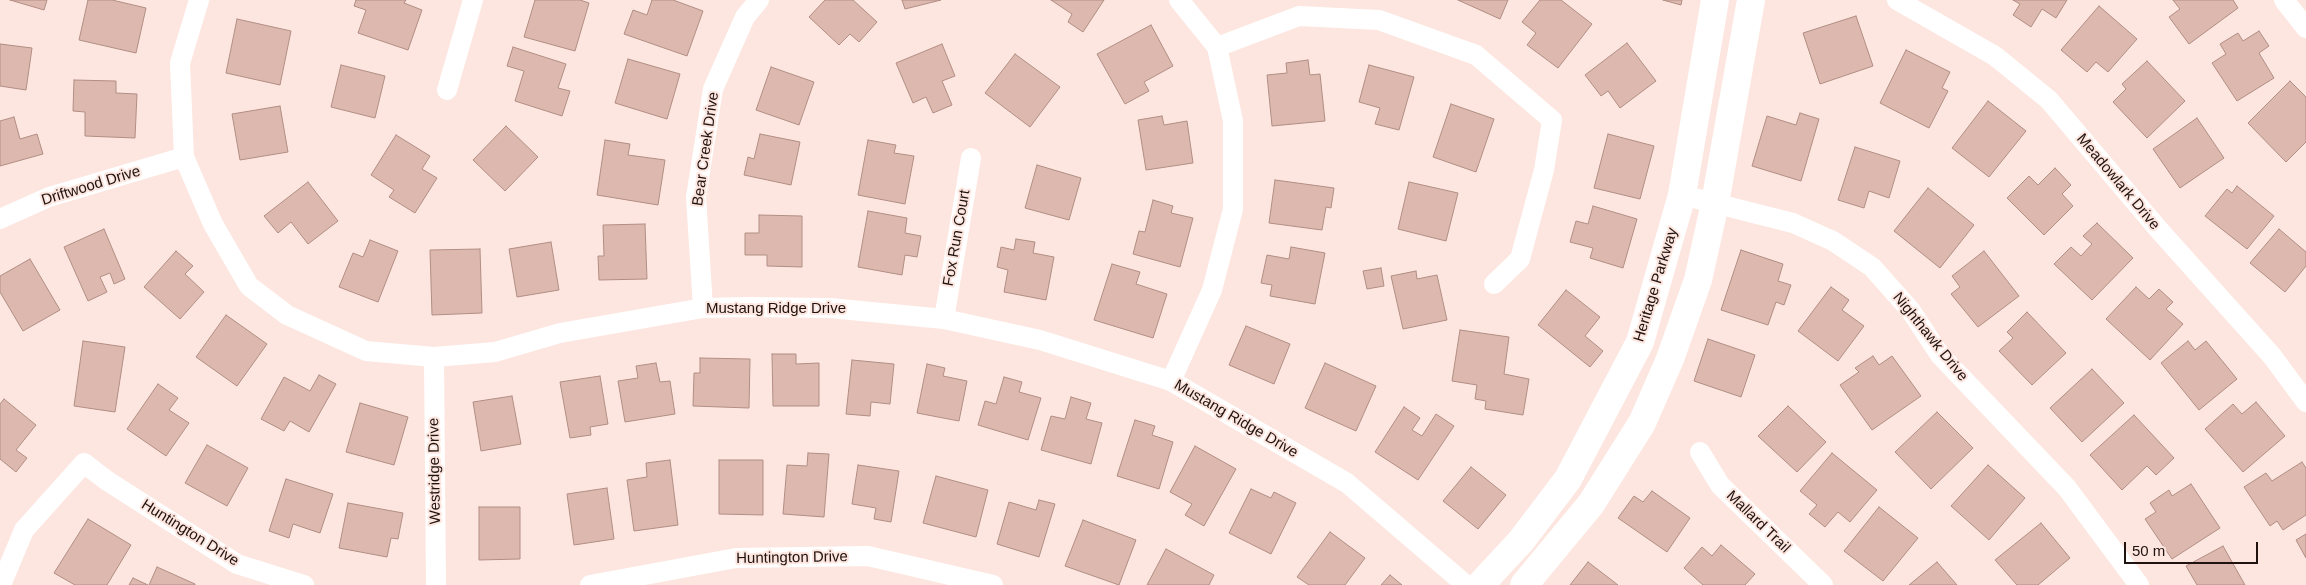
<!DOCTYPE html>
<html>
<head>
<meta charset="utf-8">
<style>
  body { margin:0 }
  #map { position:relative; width:2306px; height:585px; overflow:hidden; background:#fde6df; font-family:Arial,sans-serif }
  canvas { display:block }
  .scale { position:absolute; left:2124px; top:542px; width:134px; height:22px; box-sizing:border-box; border:2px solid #1f120f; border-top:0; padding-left:6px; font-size:15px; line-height:18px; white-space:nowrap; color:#1f120f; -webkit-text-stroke:4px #fde6df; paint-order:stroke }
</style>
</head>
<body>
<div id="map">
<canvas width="2306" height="585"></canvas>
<div class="scale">50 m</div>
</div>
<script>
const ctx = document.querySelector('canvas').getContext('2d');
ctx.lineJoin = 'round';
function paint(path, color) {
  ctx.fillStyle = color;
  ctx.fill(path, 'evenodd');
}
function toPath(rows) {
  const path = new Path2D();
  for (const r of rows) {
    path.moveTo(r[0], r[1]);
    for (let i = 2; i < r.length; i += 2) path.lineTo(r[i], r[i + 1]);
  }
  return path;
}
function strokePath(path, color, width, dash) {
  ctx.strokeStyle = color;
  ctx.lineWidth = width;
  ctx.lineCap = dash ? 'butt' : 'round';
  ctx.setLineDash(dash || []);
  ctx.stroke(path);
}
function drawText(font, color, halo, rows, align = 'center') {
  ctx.font = font + ' Arial,sans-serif';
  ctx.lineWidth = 4;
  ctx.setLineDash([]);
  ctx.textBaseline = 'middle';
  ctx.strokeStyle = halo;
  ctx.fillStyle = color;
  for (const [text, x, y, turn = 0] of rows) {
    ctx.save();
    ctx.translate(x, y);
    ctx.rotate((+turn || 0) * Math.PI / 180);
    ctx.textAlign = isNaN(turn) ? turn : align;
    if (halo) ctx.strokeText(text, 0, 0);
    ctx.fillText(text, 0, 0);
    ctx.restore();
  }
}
const building = toPath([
  [10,0,47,0,44,10,10,0],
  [88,0,112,0,146,8,136,53,79,40,88,0],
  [356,0,406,0,404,3,422,10,408,50,358,33,366,10,354,6,356,0],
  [535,0,580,0,589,3,575,51,524,37,535,0],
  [652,0,673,0,703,11,687,56,624,34,633,10,647,15,652,0],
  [825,0,853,0,877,22,859,42,850,34,839,45,809,17,825,0],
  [902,0,941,0,905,9,902,0],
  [1051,0,1104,0,1083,32,1068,22,1072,14,1051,0],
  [1458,0,1508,0,1500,19,1458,0],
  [1540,0,1561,0,1592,24,1558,68,1527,45,1536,33,1522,22,1540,0],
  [1663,0,1682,0,1681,5,1663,0],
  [2013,0,2067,0,2056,18,2042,9,2031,27,2013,15,2020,4,2013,0],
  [2173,0,2233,0,2238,8,2189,44,2169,17,2180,9,2173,0],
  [2099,6,2137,39,2108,72,2096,62,2087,72,2061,50,2099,6],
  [1856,16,1873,66,1820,84,1803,33,1856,16],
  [237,19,291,31,280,85,226,73,237,19],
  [1151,25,1173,66,1144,82,1149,91,1125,104,1097,54,1151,25],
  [2259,31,2269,46,2259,53,2274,78,2237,101,2212,63,2226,54,2220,44,2238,33,2243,41,2259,31],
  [1627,43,1656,81,1620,108,1608,91,1601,96,1585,75,1627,43],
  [0,44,32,48,26,90,0,86,0,44],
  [942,44,955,76,942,81,952,105,933,113,926,97,913,103,896,63,942,44],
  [513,47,566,64,558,88,570,91,562,116,515,101,524,71,507,66,513,47],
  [1906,50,1950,72,1942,88,1948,91,1929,128,1880,103,1906,50],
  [1015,54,1060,87,1030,127,985,93,1015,54],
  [628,59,680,74,667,119,615,103,628,59],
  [1308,60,1310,75,1320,74,1325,121,1272,126,1267,75,1287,73,1286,63,1308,60],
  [2147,61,2185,101,2147,138,2113,102,2126,89,2122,84,2147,61],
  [341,65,385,76,375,118,331,107,341,65],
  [1369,65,1414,77,1399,130,1375,124,1380,108,1359,102,1369,65],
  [771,67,814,82,799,125,756,110,771,67],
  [74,80,116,81,116,93,137,94,135,138,85,136,85,112,73,111,74,80],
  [2290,81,2306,97,2306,142,2286,162,2248,123,2290,81],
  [1988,101,2026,131,1989,177,1952,148,1988,101],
  [1451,104,1494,119,1476,172,1433,157,1451,104],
  [280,106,288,152,240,160,232,114,280,106],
  [1800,113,1819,119,1801,181,1752,166,1767,116,1796,125,1800,113],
  [1162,116,1164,125,1187,121,1193,163,1146,170,1138,120,1162,116],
  [14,117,20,139,37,134,43,154,0,166,0,121,14,117],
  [2197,118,2224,158,2180,188,2153,149,2197,118],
  [506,126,538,157,505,191,473,160,506,126],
  [760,134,800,142,791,185,744,175,748,157,754,159,760,134],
  [1608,134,1654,146,1640,199,1594,188,1608,134],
  [396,135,430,156,422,169,437,178,415,213,389,197,394,190,371,175,396,135],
  [605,140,630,144,628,155,665,160,658,205,597,195,605,140],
  [868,140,896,145,894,153,914,156,905,204,858,195,868,140],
  [1855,147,1900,161,1889,198,1869,191,1864,208,1838,200,1855,147],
  [1037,165,1081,178,1069,220,1025,208,1037,165],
  [2055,168,2071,185,2062,194,2073,206,2044,235,2007,198,2029,176,2038,185,2055,168],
  [1275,180,1334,188,1331,208,1326,207,1322,230,1269,223,1275,180],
  [308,182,338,221,308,244,291,222,278,233,264,216,308,182],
  [1409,182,1458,193,1446,241,1398,229,1409,182],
  [2237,186,2274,216,2247,249,2205,216,2227,189,2232,193,2237,186],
  [1928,188,1974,225,1940,268,1894,231,1928,188],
  [1153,200,1173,206,1171,213,1193,218,1180,267,1133,254,1139,231,1145,232,1153,200],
  [1593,206,1637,219,1623,268,1590,258,1593,248,1570,242,1576,221,1588,224,1593,206],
  [868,211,907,218,905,233,921,236,917,257,905,255,902,275,858,267,868,211],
  [759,215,802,216,802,267,767,266,767,255,745,255,745,233,759,233,759,215],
  [2097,223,2133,258,2092,300,2054,264,2071,247,2081,256,2092,244,2083,236,2097,223],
  [645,224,647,279,599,280,598,256,604,256,603,225,645,224],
  [104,229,125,279,114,284,110,273,100,277,107,292,88,301,64,247,104,229],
  [2279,229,2306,252,2306,266,2285,292,2250,263,2279,229],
  [1016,239,1035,242,1033,253,1054,257,1046,300,1004,292,1008,270,997,267,1001,247,1014,250,1016,239],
  [370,240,398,251,378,302,339,287,353,253,363,257,370,240],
  [551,242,559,290,517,297,509,249,551,242],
  [1291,247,1325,253,1315,304,1270,296,1272,285,1261,283,1267,255,1289,259,1291,247],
  [480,249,482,313,432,315,430,250,480,249],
  [1741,250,1783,264,1778,281,1791,285,1784,305,1776,302,1768,325,1721,310,1741,250],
  [176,251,193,266,185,274,204,292,180,319,144,287,176,251],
  [1984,251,2019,296,1978,327,1951,294,1960,287,1952,276,1984,251],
  [30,259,60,310,23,331,0,292,0,276,30,259],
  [1112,264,1140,272,1136,284,1167,294,1153,338,1094,320,1112,264],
  [1381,268,1384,286,1367,289,1363,271,1381,268],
  [1416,271,1417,279,1437,275,1447,320,1403,329,1391,276,1416,271],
  [1831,287,1849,300,1842,310,1864,326,1838,361,1798,331,1831,287],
  [2136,287,2149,299,2159,289,2173,302,2166,309,2183,324,2150,360,2106,319,2136,287],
  [1566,290,1600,317,1585,336,1603,351,1590,367,1538,325,1566,290],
  [2027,312,2066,353,2032,385,1999,351,2013,338,2007,332,2027,312],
  [226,315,267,344,237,386,196,357,226,315],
  [1246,326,1290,344,1274,384,1229,365,1246,326],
  [1460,330,1509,337,1504,374,1529,379,1523,415,1485,409,1486,401,1475,399,1477,385,1452,381,1460,330],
  [1708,339,1755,355,1741,397,1694,381,1708,339],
  [83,341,125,347,115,412,74,406,83,341],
  [2188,341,2195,350,2206,341,2237,379,2199,410,2161,363,2188,341],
  [772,354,796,354,796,364,819,363,819,406,773,406,772,354],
  [1873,356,1879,365,1892,356,1921,396,1872,430,1840,385,1859,372,1855,368,1873,356],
  [700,358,750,359,749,408,693,406,694,373,700,373,700,358],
  [852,360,894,364,890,404,871,402,870,416,846,414,852,360],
  [656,363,660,382,670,381,675,414,625,422,618,381,638,378,636,366,656,363],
  [1325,363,1376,386,1356,431,1305,408,1325,363],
  [927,364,945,368,943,376,967,381,959,421,917,413,927,364],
  [2092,369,2124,403,2082,442,2050,408,2092,369],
  [319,375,336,384,309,432,290,421,284,431,261,419,284,377,310,391,319,375],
  [600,376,608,424,590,427,591,435,570,438,560,382,600,376],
  [1004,377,1022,382,1019,392,1041,398,1028,440,978,425,985,401,996,404,1004,377],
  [158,384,178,398,169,410,189,423,166,456,127,429,158,384],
  [512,396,521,444,481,451,473,402,512,396],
  [1071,397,1091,403,1086,419,1102,423,1091,464,1041,450,1051,416,1065,419,1071,397],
  [4,399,36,425,16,450,27,458,16,472,0,459,0,404,4,399],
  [2256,402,2285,436,2243,472,2205,429,2233,404,2242,414,2256,402],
  [360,403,408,417,394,465,346,452,360,403],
  [1788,406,1826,442,1797,472,1758,436,1788,406],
  [1404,407,1420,418,1412,430,1422,436,1436,414,1454,426,1418,480,1375,452,1404,407],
  [1937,412,1973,448,1931,489,1895,452,1937,412],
  [2134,415,2174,458,2156,475,2147,466,2122,490,2090,455,2134,415],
  [1135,420,1155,426,1152,435,1173,442,1159,489,1117,476,1135,420],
  [207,445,248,468,227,506,185,483,207,445],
  [1195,446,1236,469,1204,526,1185,515,1192,504,1170,492,1195,446],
  [808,453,829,454,824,517,783,514,787,465,807,466,808,453],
  [1832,453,1877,490,1850,522,1838,512,1825,527,1809,514,1817,505,1800,491,1832,453],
  [670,460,678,525,634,531,627,480,647,477,646,463,670,460],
  [719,460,763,460,763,515,719,514,719,460],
  [2302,462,2306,468,2306,515,2283,530,2277,521,2270,526,2244,487,2266,473,2272,481,2302,462],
  [858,465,899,471,891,522,874,519,876,508,852,504,858,465],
  [1988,465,2025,498,1989,540,1951,506,1988,465],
  [1471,467,1506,495,1478,529,1443,501,1471,467],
  [936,476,988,490,976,537,923,523,936,476],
  [286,479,333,494,320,533,293,524,289,538,269,531,286,479],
  [2191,484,2220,528,2172,559,2145,519,2156,512,2150,503,2169,490,2172,496,2191,484],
  [607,488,614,539,574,545,567,494,607,488],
  [1251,489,1271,498,1274,492,1296,503,1271,554,1229,533,1251,489],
  [1652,491,1690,518,1667,552,1618,518,1634,496,1643,502,1652,491],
  [1039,500,1055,504,1039,557,997,544,1009,502,1036,510,1039,500],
  [348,503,403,513,398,539,391,538,387,557,339,548,348,503],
  [479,507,520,507,520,559,479,560,479,507],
  [1879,507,1918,538,1883,581,1844,551,1879,507],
  [88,519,131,545,107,585,75,585,54,573,88,519],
  [1083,520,1136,540,1119,585,1065,566,1083,520],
  [2041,523,2070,558,2038,585,2017,585,1995,560,2041,523],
  [1330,532,1365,558,1345,585,1309,585,1297,577,1330,532],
  [2306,534,2306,558,2296,540,2306,534],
  [1721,545,1755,574,1745,585,1703,585,1684,568,1702,547,1712,556,1721,545],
  [2223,546,2245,585,2197,585,2186,566,2223,546],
  [1166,549,1214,575,1209,585,1147,585,1166,549],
  [1588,562,1618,585,1570,585,1588,562],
  [1937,562,1957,585,1909,585,1937,562],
  [157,567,195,584,195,585,149,585,157,567],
  [1390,575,1402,585,1381,585,1390,575],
  [133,578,148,585,129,585,133,578]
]);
paint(building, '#ddb8ae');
strokePath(building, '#b18e84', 1);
strokePath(toPath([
  [199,0,180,63,184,157,213,224,249,286,287,315,366,351,434,357,495,352,560,333,703,308,747,307,830,308,944,319,1040,340,1171,381,1347,483,1466,585],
  [1897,0,1995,56,2049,100,2159,230,2272,356,2306,402],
  [2284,0,2306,28],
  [1217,47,1299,16,1379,20,1476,55,1552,120,1544,170,1520,259,1494,284],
  [447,90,473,0],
  [1682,195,1793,223,1833,241,1872,267,1911,311,1940,355,2067,488,2139,585],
  [0,219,49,197,184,157],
  [703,308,696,197,713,89,745,17,759,0],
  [944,319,971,158],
  [434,357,436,585],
  [1171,381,1212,290,1233,209,1233,121,1217,47,1179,0],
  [1700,452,1720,485,1823,585],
  [1,585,24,530,84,463,106,480,237,564,304,585],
  [590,585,736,558,868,556,993,585]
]), '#fff', 20);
strokePath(toPath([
  [1480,585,1521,541,1568,479,1640,342,1682,195,1715,0],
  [1524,585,1591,504,1642,423,1670,359,1698,280,1715,203,1751,0]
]), '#fff', 28);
drawText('15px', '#1f120f', '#fde6df', [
  ["Bear Creek Drive",706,149,-82],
  ["Meadowlark Drive",2118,182,50],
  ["Driftwood Drive",91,186,-17],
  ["Fox Run Court",957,238,-80],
  ["Heritage Parkway",1656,285,-73],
  ["Mustang Ridge Drive",776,309],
  ["Nighthawk Drive",1930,337,51],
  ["Mustang Ridge Drive",1236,419,30],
  ["Westridge Drive",435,471,-91],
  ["Mallard Trail",1758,522,44],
  ["Huntington Drive",190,533,32],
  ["Huntington Drive",792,558,-1]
]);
</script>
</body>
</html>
